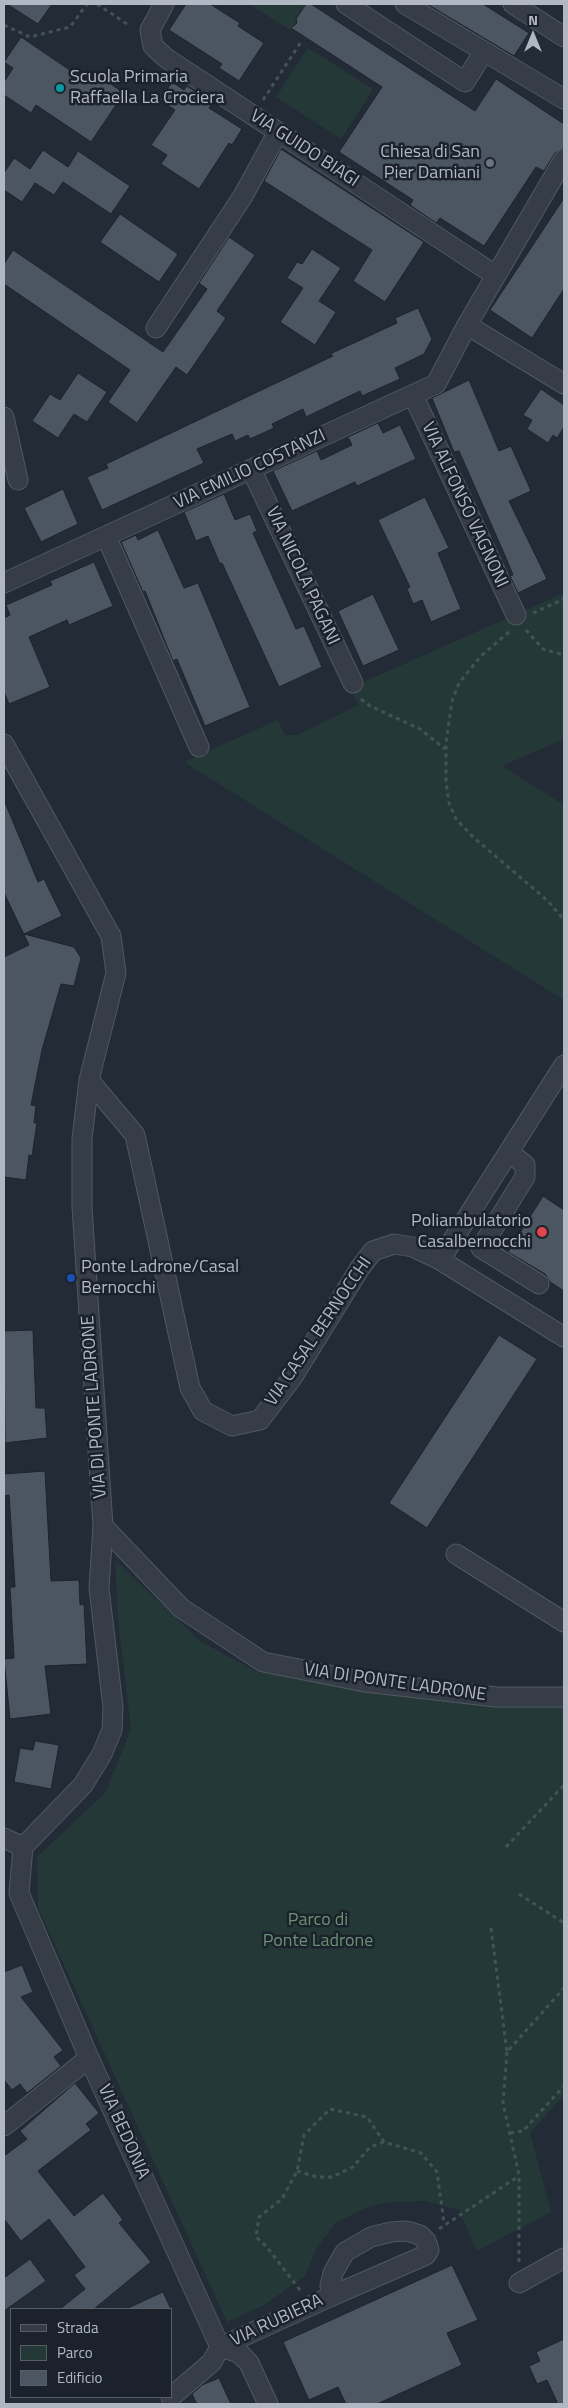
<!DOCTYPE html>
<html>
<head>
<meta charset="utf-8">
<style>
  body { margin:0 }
  #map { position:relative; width:568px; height:2408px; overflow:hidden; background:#232b36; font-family:"Titillium Web",sans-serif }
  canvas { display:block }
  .frame { position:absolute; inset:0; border:5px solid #b1b8c3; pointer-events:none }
  .legend { position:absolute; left:10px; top:2308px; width:162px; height:90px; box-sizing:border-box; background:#1b222b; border:1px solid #575e68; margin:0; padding:6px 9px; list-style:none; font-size:15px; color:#b1b8c3 }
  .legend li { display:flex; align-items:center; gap:10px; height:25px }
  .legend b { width:25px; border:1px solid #575e68 }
  .north { position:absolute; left:508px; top:10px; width:50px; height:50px; -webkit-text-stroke:4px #1b222b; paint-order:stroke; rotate:0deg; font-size:14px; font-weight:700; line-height:20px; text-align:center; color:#b1b8c3 }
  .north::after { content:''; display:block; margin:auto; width:18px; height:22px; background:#b1b8c3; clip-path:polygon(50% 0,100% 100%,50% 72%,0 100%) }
</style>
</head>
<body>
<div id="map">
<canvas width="568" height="2408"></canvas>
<div class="frame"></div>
<ul class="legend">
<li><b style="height:6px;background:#363d47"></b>Strada</li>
<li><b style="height:14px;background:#253838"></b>Parco</li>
<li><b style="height:14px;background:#4b5662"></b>Edificio</li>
</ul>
<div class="north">N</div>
</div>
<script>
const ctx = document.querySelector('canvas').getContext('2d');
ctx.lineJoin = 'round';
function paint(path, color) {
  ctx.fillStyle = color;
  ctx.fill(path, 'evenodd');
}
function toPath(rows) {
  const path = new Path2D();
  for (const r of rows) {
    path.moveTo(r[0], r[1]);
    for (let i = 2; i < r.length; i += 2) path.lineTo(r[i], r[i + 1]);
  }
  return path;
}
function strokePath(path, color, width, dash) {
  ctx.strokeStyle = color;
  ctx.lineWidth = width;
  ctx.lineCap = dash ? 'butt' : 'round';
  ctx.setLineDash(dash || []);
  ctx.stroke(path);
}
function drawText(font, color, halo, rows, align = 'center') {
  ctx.font = font + ' "Titillium Web",sans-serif';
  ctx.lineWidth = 5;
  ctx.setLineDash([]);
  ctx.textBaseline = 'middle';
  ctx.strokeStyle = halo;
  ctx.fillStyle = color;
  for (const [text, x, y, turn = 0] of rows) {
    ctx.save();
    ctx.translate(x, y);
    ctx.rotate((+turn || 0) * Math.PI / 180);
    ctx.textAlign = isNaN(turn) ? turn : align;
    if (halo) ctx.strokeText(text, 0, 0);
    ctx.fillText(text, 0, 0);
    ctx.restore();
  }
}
paint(toPath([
  [249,4,304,4,305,5,296,19,295,25,290,30],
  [308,48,373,89,341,139,276,97],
  [564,593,564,739,502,766,564,805,564,1000,184,762,278,720,285,735,297,735,359,705,350,688],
  [115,1560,200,1641,257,1672,438,1701,564,1705,564,2095,530,2133,551,2212,477,2251,459,2210,426,2201,390,2202,368,2207,335,2223,316,2249,305,2276,264,2305,227,2322,38,1908,37,1857,106,1792,131,1729,118,1619]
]), '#253838');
const building = toPath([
  [7,4,52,4,38,24,7,4],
  [186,4,210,4,240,23,238,26,264,43,239,81,219,68,222,64,169,30,186,4],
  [306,4,311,4,475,111,496,79,564,124,564,148,555,153,544,171,536,167,484,246,440,218,436,223,410,205,413,200,339,152,382,87,291,28,297,23,296,19,306,4],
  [427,4,483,4,529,33,514,56,427,4],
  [21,37,89,83,96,74,124,93,91,142,36,105,31,113,4,95,4,82,13,68,4,62,21,37],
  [172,82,184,90,187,86,213,103,209,108,242,129,232,145,229,143,199,189,161,164,167,155,151,145,175,110,160,100,172,82],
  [281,149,424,242,385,302,353,281,372,250,264,181,281,149],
  [43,150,68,167,78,151,130,186,111,214,63,182,54,195,35,183,22,202,4,190,4,173,14,158,30,169,43,150],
  [564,198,564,289,532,338,490,310,564,198],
  [120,214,178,254,159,282,100,242,120,214],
  [229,237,255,255,217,311,226,318,187,375,176,367,137,423,108,402,130,370,4,284,4,264,13,250,163,352,207,289,199,283,229,237],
  [312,249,341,268,319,301,336,312,315,345,280,322,303,288,287,278,297,262,302,264,312,249],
  [418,308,432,339,424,354,395,368,400,379,362,396,360,391,306,417,303,409,272,424,274,428,250,439,248,435,235,441,232,434,197,449,204,463,102,510,87,477,108,468,106,464,333,356,330,354,397,323,395,318,418,308],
  [78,373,107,392,87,422,74,414,58,438,32,421,50,394,60,400,78,373],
  [469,380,499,451,511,446,531,491,509,501,547,579,518,593,510,576,513,575,506,558,459,451,454,452,432,398,469,380],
  [541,389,564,405,564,427,557,438,553,435,548,443,527,429,532,420,523,415,541,389],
  [378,423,383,433,400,425,416,459,357,486,355,482,292,511,273,471,317,451,321,460,352,445,348,437,378,423],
  [63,489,78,524,41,542,24,508,63,489],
  [224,494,235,520,250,514,257,531,253,533,296,629,304,626,322,667,279,687,222,563,220,564,208,536,196,541,184,512,224,494],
  [425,497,449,548,438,553,461,609,431,622,422,600,413,604,407,589,410,587,378,520,425,497],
  [158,530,184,588,198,583,250,707,205,726,177,659,173,661,145,591,143,592,121,542,136,535,138,540,158,530],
  [94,562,113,606,69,625,67,620,29,637,50,687,9,704,4,692,4,618,10,615,6,605,52,585,50,581,94,562],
  [373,594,399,650,363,666,338,611,373,594],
  [4,800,38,882,44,879,62,916,24,934,74,947,81,958,74,986,61,984,42,1050,31,1105,36,1106,34,1123,37,1123,32,1156,29,1155,26,1180,4,1177,4,957,29,945,4,893,4,800],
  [543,1196,564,1210,564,1291,550,1282,545,1274,508,1252,543,1196],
  [33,1330,36,1408,45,1408,47,1438,5,1443,4,1331,33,1330],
  [499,1335,537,1359,427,1528,389,1503,499,1335],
  [45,1471,51,1581,79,1580,80,1605,84,1604,87,1664,45,1666,51,1714,10,1719,4,1659,14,1658,10,1587,15,1587,9,1495,4,1496,4,1474,45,1471],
  [35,1741,59,1745,51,1789,14,1782,20,1748,33,1750,35,1741],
  [22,1965,33,1992,21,1997,63,2050,54,2057,61,2066,27,2093,20,2084,12,2090,4,2080,4,1972,22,1965],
  [75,2083,99,2113,86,2124,91,2130,38,2171,74,2216,103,2193,123,2220,119,2223,151,2262,94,2309,60,2309,85,2289,74,2275,85,2267,49,2219,21,2241,4,2219,4,2156,27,2139,20,2131,75,2083],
  [30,2259,46,2281,4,2311,4,2278,30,2259],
  [452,2265,478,2320,447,2333,462,2365,377,2404,346,2404,338,2387,309,2400,283,2342,452,2265],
  [163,2292,171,2309,126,2309,163,2292],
  [564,2339,564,2404,558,2404,547,2380,537,2384,529,2366,540,2361,536,2352,564,2339],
  [219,2378,231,2404,197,2404,192,2394,202,2385,219,2378]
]);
paint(building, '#4b5662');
strokePath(building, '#1d242d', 1);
const minor = toPath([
  [164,4,150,30,153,46,166,58,495,275],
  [346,4,465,82,483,53],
  [405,4,564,99],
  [513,4,564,37],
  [467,325,564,384],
  [156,328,243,196,278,132],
  [413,395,516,615],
  [4,417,18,480],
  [251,469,353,683],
  [106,536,199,747],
  [4,583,436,384,467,325,564,159],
  [4,744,111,936,116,973,89,1080,82,1139,82,1207,103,1526,181,1608,263,1662,365,1682,496,1697,564,1697],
  [89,1080,135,1135,190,1388,203,1411,232,1426,260,1420,292,1378,360,1268,373,1251,394,1244,413,1247,440,1260,564,1337],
  [509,1152,525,1165,525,1177,481,1248,539,1284],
  [440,1260,564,1065],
  [456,1554,564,1622],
  [4,1838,23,1847,83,1785,102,1754,112,1730,113,1707,99,1588,103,1526],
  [23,1847,19,1893,89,2058,220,2347,212,2362,171,2397],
  [4,2126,89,2058],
  [407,2231,420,2235,426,2241,429,2250,426,2255,334,2295,330,2286,333,2273,345,2252,371,2237,391,2232,407,2231],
  [519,2283,564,2258],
  [220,2347,334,2295],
  [220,2347,239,2353,249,2363,268,2404]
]);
strokePath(minor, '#515861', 21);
strokePath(toPath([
  [97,4,127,24],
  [4,25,30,37,70,27,87,4],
  [263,100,301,42],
  [533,613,564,599],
  [526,630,543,649,564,655],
  [509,632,481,656,459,683,452,701,446,743,446,782,449,803,456,819,473,837,548,901,564,920],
  [361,699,370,706,420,729,445,749],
  [506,1847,564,1785],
  [519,1894,564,1923],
  [491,1928,507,2052,564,1988],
  [507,2052,503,2103,519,2175,519,2262],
  [510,2133,523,2131,564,2086],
  [297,2171,317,2177,332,2177,353,2167,370,2147,384,2142],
  [439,2229,519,2176],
  [300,2290,266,2246,256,2237,259,2217,282,2199,297,2171,304,2135,330,2109,367,2117,384,2142,421,2153,437,2172,444,2223]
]), '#425355', 3, [4, 4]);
strokePath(minor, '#363d47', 19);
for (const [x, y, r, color] of [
  [60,88,5,"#0f9aa8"],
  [490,163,5,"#6b7280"],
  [542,1232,6,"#e0444e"],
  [71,1278,5,"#1a4fb4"]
]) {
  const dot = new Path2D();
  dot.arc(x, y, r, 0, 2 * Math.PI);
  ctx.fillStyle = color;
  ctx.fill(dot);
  strokePath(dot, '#1b222b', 2);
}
drawText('18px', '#b1b8c3', '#1b222b', [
  ["Scuola Primaria",70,78],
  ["Raffaella La Crociera",70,99],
  ["Chiesa di San",480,153,"right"],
  ["Pier Damiani",480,174,"right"],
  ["Poliambulatorio",531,1222,"right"],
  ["Casalbernocchi",531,1243,"right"],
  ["Ponte Ladrone/Casal",81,1268],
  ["Bernocchi",81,1289]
], 'left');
drawText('18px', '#b1b8c3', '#1b222b', [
  ["VIA GUIDO BIAGI",304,149,33],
  ["VIA EMILIO COSTANZI",250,470,-25],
  ["VIA ALFONSO VAGNONI",464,505,65],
  ["VIA NICOLA PAGANI",302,576,65],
  ["VIA CASAL BERNOCCHI",319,1332,-56],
  ["VIA DI PONTE LADRONE",95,1407,-94],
  ["VIA DI PONTE LADRONE",395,1683,8],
  ["VIA BEDONIA",123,2132,66],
  ["VIA RUBIERA",277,2321,-25]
]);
drawText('18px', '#6a9172', '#1b222b', [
  ["Parco di",318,1921],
  ["Ponte Ladrone",318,1942]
]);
</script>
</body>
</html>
